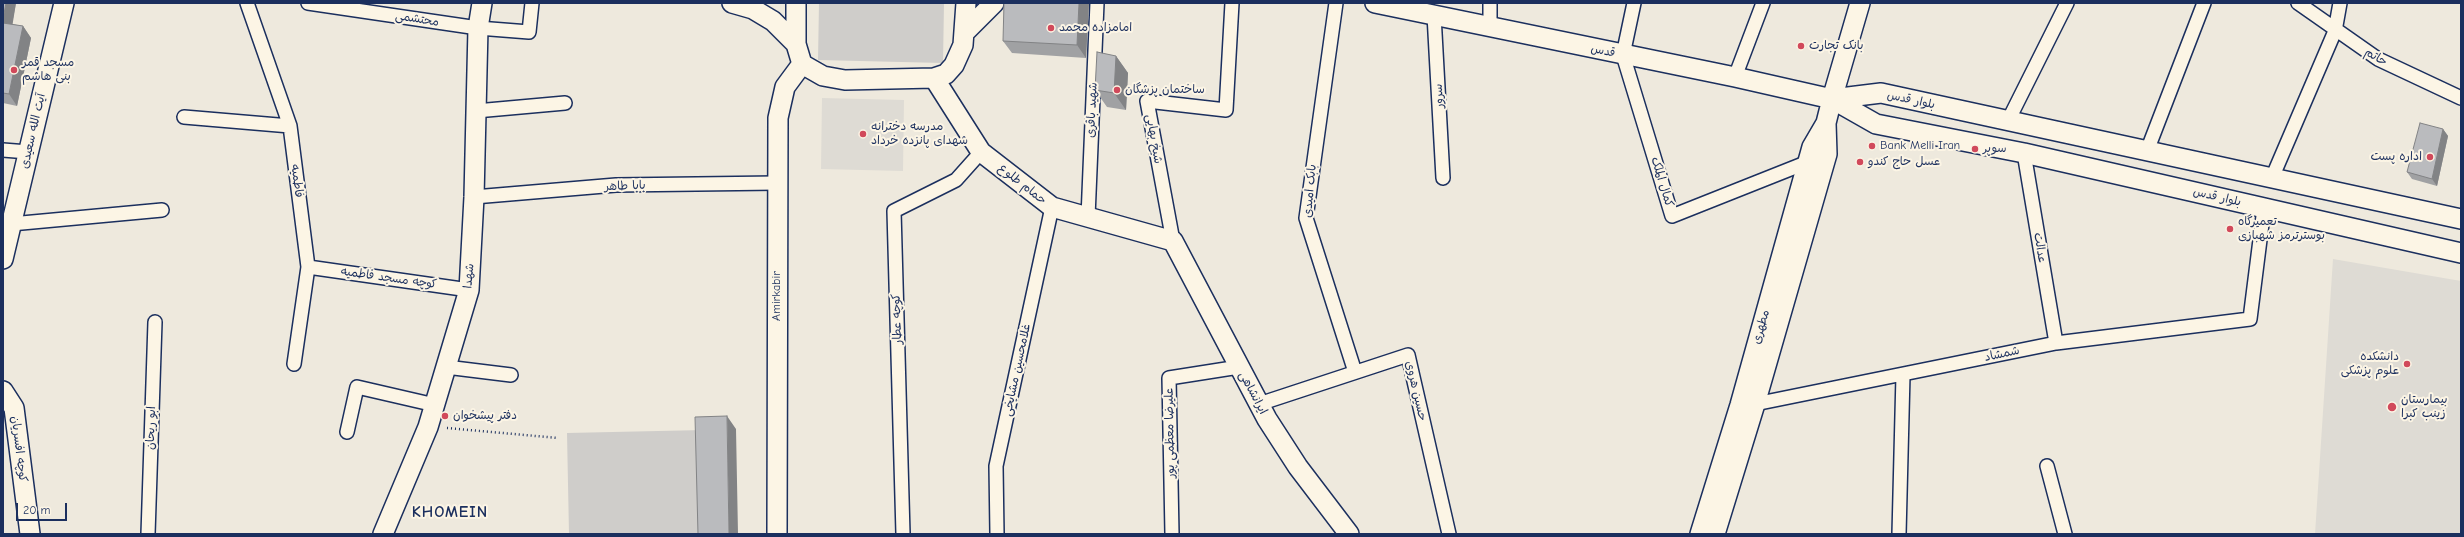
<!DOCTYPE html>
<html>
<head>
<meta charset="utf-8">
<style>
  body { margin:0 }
  #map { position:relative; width:2464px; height:537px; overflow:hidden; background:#eee9dd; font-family:"Comic Neue",sans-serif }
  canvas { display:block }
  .frame { position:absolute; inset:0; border:4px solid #1b2f5e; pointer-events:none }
  .scale { position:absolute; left:16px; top:503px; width:51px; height:18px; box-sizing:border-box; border:2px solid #1b2f5e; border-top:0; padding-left:5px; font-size:12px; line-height:14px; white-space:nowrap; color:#1b2f5e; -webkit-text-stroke:3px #fcf5e5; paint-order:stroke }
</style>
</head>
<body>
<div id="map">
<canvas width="2464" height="537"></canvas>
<div class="frame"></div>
<div class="scale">20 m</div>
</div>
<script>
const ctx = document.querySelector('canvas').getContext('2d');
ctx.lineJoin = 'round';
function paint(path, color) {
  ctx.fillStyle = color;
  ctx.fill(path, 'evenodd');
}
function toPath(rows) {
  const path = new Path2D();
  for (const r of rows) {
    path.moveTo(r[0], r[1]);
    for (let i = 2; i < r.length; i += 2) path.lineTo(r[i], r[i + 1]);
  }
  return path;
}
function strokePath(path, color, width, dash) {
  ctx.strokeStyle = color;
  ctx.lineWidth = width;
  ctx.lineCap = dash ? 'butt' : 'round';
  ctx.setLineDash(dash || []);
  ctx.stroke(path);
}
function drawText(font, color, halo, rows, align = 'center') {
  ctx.font = font + ' "Comic Neue","Playpen Sans Arabic",sans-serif';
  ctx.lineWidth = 4;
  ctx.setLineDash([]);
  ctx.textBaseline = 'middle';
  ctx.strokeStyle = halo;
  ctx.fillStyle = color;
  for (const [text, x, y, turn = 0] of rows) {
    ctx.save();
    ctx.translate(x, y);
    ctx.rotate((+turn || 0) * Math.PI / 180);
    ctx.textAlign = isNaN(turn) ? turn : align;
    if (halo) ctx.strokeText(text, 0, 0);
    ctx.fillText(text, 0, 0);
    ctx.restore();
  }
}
paint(toPath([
  [822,98,904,100,903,171,821,169],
  [2333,259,2461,281,2461,534,2315,534]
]), '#dedbd4');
paint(toPath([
  [819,3,944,3,943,63,818,60],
  [704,430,706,534,569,534,567,433]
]), '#cfcdca');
const street = toPath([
  [247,3,290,126,308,267,294,364],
  [308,3,478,28,529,32,532,3],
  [1336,3,1306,218,1355,372],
  [1490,3,1490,27],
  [1634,3,1623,55,1672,216,1808,162],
  [2298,3,2378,59,2461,98],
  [1434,15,1443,178],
  [1735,77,1763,3],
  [476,111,565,103],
  [184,117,290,126],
  [2008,121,2067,3],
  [3,150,28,152],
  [2147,151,2204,3],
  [2024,153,2056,343],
  [2272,178,2335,31,2340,3],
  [474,197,616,185,777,183],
  [1088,217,1097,3],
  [11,224,162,210],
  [1173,241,1147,101,1226,110,1232,3],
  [308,267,469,290],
  [446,367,511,375],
  [1259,404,1408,355,1449,534],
  [1755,404,2056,343,2250,319,2264,208],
  [347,432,357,387,435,405],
  [2047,466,2065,534],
  [148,534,155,322],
  [903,534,894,211,956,180,981,152],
  [997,534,996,466,1052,207],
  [1172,534,1169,378,1239,367],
  [1899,534,1903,375]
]);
const secondary = toPath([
  [732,3,753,9,773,21,796,44],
  [796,3,796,44,802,64,823,76,845,80,934,78,946,74,954,65,963,45,966,3],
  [1375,3,1735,77,1832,99,1876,124,2024,153,2461,253],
  [965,32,994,3],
  [934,78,981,152,1052,207,1173,241,1267,419,1298,467,1349,534],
  [1832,99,1881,93,2461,219],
  [3,259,64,3],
  [3,391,14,408,30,534],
  [383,534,428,427,469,290,474,197,478,28,482,3],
  [777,534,778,118,785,87,802,64],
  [1700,534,1740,405,1812,147,1826,123],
  [1715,534,1755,404,1827,154,1826,123,1832,99,1860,3]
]);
strokePath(street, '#1b2f5e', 16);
strokePath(secondary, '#1b2f5e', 22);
strokePath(toPath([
  [447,428,558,438]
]), '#1b2f5e', 2.5, [1, 3]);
strokePath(street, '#fcf5e5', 13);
strokePath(secondary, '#fcf5e5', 19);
paint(toPath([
  [3,3,16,3,12,24,23,26,31,38,17,106,3,103],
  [1089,3,1086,58,1012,53,1003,41],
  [1116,56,1128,73,1126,110,1107,107,1095,90],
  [2443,129,2448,136,2437,186,2412,179,2407,172]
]), '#a0a1a3');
paint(toPath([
  [6,3,16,3,11,34,3,24,3,19],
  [1079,3,1089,3,1086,58,1077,45],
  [23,26,31,38,17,106,9,94],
  [1116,56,1128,73,1126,110,1114,93],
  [2443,129,2448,136,2437,186,2432,179],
  [727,416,736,429,738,534,729,534]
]), '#828385');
const building = toPath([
  [3,3,6,3,3,19,3,3],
  [1004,3,1079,3,1077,45,1003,41,1004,3],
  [3,23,23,26,9,94,3,93,3,23],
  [1097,52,1116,56,1114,93,1095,90,1097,52],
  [2420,123,2443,129,2432,179,2407,172,2420,123],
  [727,416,729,534,698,534,695,417,727,416]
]);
paint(building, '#babbbe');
strokePath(building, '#828385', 1);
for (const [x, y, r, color] of [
  [1051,28,4,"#d1495b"],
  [1801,46,4,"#d1495b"],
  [14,70,4,"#d1495b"],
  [1117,90,4,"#d1495b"],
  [863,134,4,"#d1495b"],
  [1872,146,4,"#d1495b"],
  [1975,149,4,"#d1495b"],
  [2430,157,4,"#d1495b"],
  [1860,162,4,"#d1495b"],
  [2230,229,4,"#d1495b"],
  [2407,364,4,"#d1495b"],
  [2392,407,5,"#d1495b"],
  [445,416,4,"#d1495b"]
]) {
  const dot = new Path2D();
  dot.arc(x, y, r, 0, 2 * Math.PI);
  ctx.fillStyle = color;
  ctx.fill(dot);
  strokePath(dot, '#fcf5e5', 1.5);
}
drawText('12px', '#1b2f5e', '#fcf5e5', [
  ["محتشمی",417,19,9],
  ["قدس",1603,51,12],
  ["حاتم",2376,57,30],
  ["سرور",1439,96,-93],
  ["بلوار قدس",1911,100,12],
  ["شهید باقری",1092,110,-87],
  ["آیت الله سعیدی",33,131,-77],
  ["شیخ بهایی",1154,139,80],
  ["فاطمیه",297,181,83],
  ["کمال الملک",1662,182,73],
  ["حمام طلوع",1022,184,38],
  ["بابا طاهر",625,186,-2],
  ["بابک امیدی",1310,191,-85],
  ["بلوار قدس",2217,197,13],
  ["عدالت",2040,248,81],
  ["شهدا",469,276,-85],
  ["کوچه مسجد فاطمیه",389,278,8],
  ["Amirkabir",777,296,-90],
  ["کوچه عطار",897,319,-92],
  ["مطهری",1761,327,-74],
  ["شمشاد",2002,354,-12],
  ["غلامحسین مشایخی",1017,370,-78],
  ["حسین هروی",1416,391,77],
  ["ایرانشاهی",1253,393,62],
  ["ابو ریحان",151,428,-88],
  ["علیرضا معظمی پور",1170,433,-91],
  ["کوچه افسریان",19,449,83]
]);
drawText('12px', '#1b2f5e', '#fcf5e5', [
  ["امامزاده محمد",1059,28],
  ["بانک تجارت",1809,46],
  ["مسجد قمر",22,63],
  ["بنی هاشم",22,77],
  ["ساختمان پزشگان",1125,90],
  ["مدرسه دخترانه",871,127],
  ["شهدای پانزده خرداد",871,141],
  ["Bank Melli Iran",1880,146],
  ["سوپر",1983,149],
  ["اداره پست",2422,157,"right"],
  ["عسل حاج کندو",1868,162],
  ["تعمیرگاه",2238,222],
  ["بوسترترمز شهبازی",2238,236],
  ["دانشکده",2399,357,"right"],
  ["علوم پزشکی",2399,371,"right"],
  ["بیمارستان",2401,400],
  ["زینب کبرا",2401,414],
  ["دفتر پیشخوان",453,416]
], 'left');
ctx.letterSpacing = '1px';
drawText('bold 16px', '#1b2f5e', '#fcf5e5', [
  ["KHOMEIN",450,512]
]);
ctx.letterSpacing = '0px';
</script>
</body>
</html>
